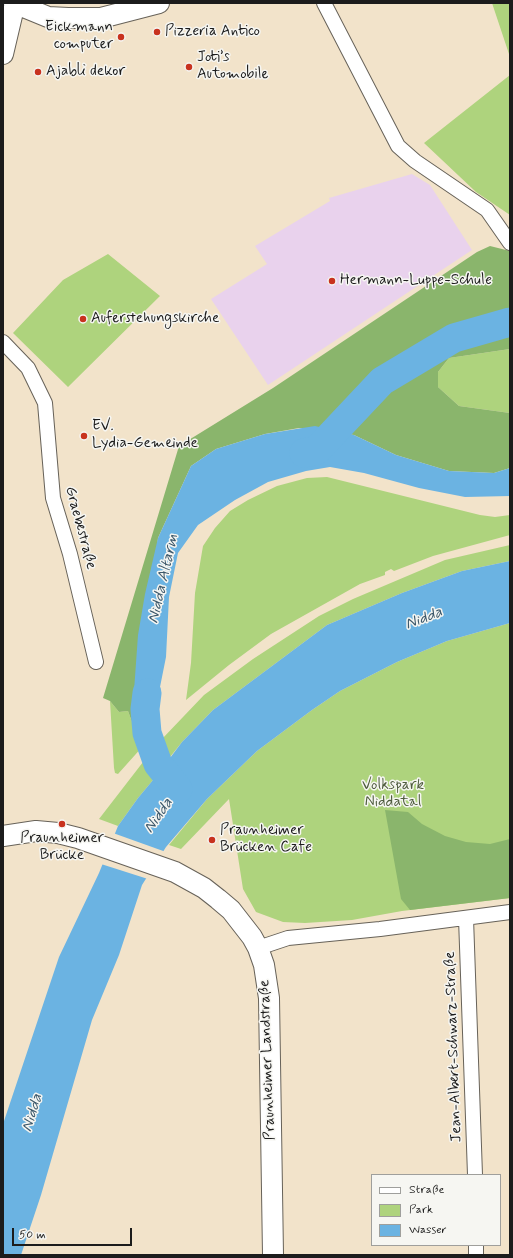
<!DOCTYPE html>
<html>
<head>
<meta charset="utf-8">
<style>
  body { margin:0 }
  #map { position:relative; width:513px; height:1258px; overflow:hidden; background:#f2e3ca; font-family:Mynerve,sans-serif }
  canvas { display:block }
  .frame { position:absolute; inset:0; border:4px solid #1c1c1c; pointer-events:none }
  .legend { position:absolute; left:371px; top:1174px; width:130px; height:72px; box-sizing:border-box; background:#f6f6f2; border:1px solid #9f9f9c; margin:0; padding:5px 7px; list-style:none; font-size:12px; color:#1c1c1c }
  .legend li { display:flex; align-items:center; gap:8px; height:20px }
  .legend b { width:20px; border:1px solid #9f9f9c }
  .scale { position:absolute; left:12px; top:1228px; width:120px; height:18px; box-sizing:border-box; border:2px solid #1c1c1c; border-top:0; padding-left:5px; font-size:12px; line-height:14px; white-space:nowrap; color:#1c1c1c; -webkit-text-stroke:3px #f6f6f2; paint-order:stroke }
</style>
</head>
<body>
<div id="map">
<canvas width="513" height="1258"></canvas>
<div class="frame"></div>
<ul class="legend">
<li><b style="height:5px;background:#fff"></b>Straße</li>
<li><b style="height:11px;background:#aed37d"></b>Park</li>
<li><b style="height:11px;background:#6bb3e2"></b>Wasser</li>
</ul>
<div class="scale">50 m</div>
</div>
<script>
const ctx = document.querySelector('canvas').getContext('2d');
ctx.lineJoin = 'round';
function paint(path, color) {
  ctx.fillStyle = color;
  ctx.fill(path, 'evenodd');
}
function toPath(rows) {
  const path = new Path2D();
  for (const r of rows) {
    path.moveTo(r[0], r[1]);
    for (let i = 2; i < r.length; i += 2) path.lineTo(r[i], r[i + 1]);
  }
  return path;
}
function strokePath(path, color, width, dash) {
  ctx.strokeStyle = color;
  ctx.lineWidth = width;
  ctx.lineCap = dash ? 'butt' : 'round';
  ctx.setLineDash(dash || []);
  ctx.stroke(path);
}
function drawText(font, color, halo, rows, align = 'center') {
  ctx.font = font + ' Mynerve,sans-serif';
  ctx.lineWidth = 3;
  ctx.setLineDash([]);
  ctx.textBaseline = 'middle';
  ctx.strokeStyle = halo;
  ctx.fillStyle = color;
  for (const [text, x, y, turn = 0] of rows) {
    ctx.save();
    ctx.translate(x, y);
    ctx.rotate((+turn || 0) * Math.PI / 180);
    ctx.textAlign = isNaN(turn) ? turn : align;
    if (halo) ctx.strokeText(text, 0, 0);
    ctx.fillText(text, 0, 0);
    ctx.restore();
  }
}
paint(toPath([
  [412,174,430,185,472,250,268,385,211,299,267,264,255,246,330,201,329,198]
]), '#e9d2ed');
paint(toPath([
  [492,3,510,3,510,57],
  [510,75,510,215,476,192,424,143],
  [108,254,160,296,68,387,13,333,63,280],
  [510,349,510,413,459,406,438,387,438,372,449,358],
  [327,477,480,515,495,517,510,515,510,535,433,556,394,571,391,569,385,572,385,575,360,584,271,634,229,665,186,700,191,663,195,593,203,546,215,528,230,511,248,500,277,486,307,478],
  [510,545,510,561,462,571,402,593,327,625,213,710,182,742,166,762,162,739,204,695,253,659,319,616,353,599,445,560],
  [510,623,510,898,402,911,352,920,305,923,283,922,256,912,243,889,229,799,181,849,169,845,207,799,257,751,312,710,340,691,397,662,447,641],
  [110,701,119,712,128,711,136,733,152,736,118,774,115,773,114,768],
  [150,753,158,774,138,798,118,826,99,819]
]), '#aed37d');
paint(toPath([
  [490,246,510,251,510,349,449,358,438,372,438,387,459,406,510,413,510,468,494,473,449,471,396,455,354,435,299,428,265,434,216,449,191,466,158,538,136,733,128,711,119,712,110,701,103,698,179,446,273,388,477,252],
  [385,810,408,812,422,824,445,836,466,842,490,844,510,839,510,898,410,910,401,899]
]), '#8ab56c');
paint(toPath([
  [315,426,354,435,396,455,449,471,494,473,510,468,510,496,465,497,419,488,364,473,330,467,306,471,268,482,235,500,198,525,178,553,169,597,166,657,157,702,147,733,137,731,134,691,138,635,145,594,158,538,191,466,216,449,265,434],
  [510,561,510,623,447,641,397,662,340,691,312,710,257,751,207,799,166,847,142,885,119,955,92,1020,41,1195,21,1255,3,1255,3,1124,59,957,99,873,118,826,138,798,158,774,182,742,213,710,327,625,402,593,462,571]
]), '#6bb3e2');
paint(toPath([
  [113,833,166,852,148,879,101,864]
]), '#f2e3ca');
strokePath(toPath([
  [304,453,317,450,382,381,454,338,510,322],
  [147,693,145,709,147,733,158,764,178,789]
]), '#6bb3e2', 29);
const street = toPath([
  [324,3,398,146,415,161,487,210,510,243],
  [3,342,28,368,45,403,53,498,70,554,96,662],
  [466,918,475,1175],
  [258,948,288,938,380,929,510,912],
  [476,1245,476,1255]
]);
const secondary = toPath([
  [14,3,48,17,68,18,101,18,159,3],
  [3,54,15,3],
  [3,836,36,831,58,833,78,838,175,872,204,888,218,899,231,910,252,937,258,948,264,965,269,998,273,1255]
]);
strokePath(street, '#676259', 16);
strokePath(secondary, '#676259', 22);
strokePath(street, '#fff', 14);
strokePath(secondary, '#fff', 20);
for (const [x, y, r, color] of [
  [157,32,4,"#c8321e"],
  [121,37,4,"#c8321e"],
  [189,67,4,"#c8321e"],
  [38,72,4,"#c8321e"],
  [332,281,4,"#c8321e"],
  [83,319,4,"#c8321e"],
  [84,436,4,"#c8321e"],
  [62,824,4,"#c8321e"],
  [212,840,4,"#c8321e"]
]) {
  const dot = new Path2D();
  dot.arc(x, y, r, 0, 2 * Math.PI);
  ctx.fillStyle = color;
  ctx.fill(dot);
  strokePath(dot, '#f6f6f2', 1.5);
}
drawText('15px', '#1c1c1c', '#f6f6f2', [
  ["Eickmann",113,28,"right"],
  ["computer",113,45,"right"],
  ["Pizzeria Antico",165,32],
  ["Joti’s",197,58],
  ["Automobile",197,75],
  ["Ajabli dekor",46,72],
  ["Hermann-Luppe-Schule",340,281],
  ["Auferstehungskirche",91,319],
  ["EV.",92,427],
  ["Lydia-Gemeinde",92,444],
  ["Praunheimer",220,831],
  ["Brücken Cafe",220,848],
  ["Praunheimer",62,839,"center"],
  ["Brücke",62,856,"center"]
], 'left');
drawText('15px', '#1c1c1c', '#f6f6f2', [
  ["Graebestraße",80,528,75],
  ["Jean-Albert-Schwarz-Straße",454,1047,-92],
  ["Praunheimer Landstraße",268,1060,-92]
]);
drawText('15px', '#4f5c3e', '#f6f6f2', [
  ["Volkspark",393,786],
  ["Niddatal",393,803]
]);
drawText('italic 16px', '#3c586b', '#f6f6f2', [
  ["Nidda Altarm",164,579,-77],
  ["Nidda",424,619,-21],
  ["Nidda",159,816,-55],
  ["Nidda",33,1113,-73]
]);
</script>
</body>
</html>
